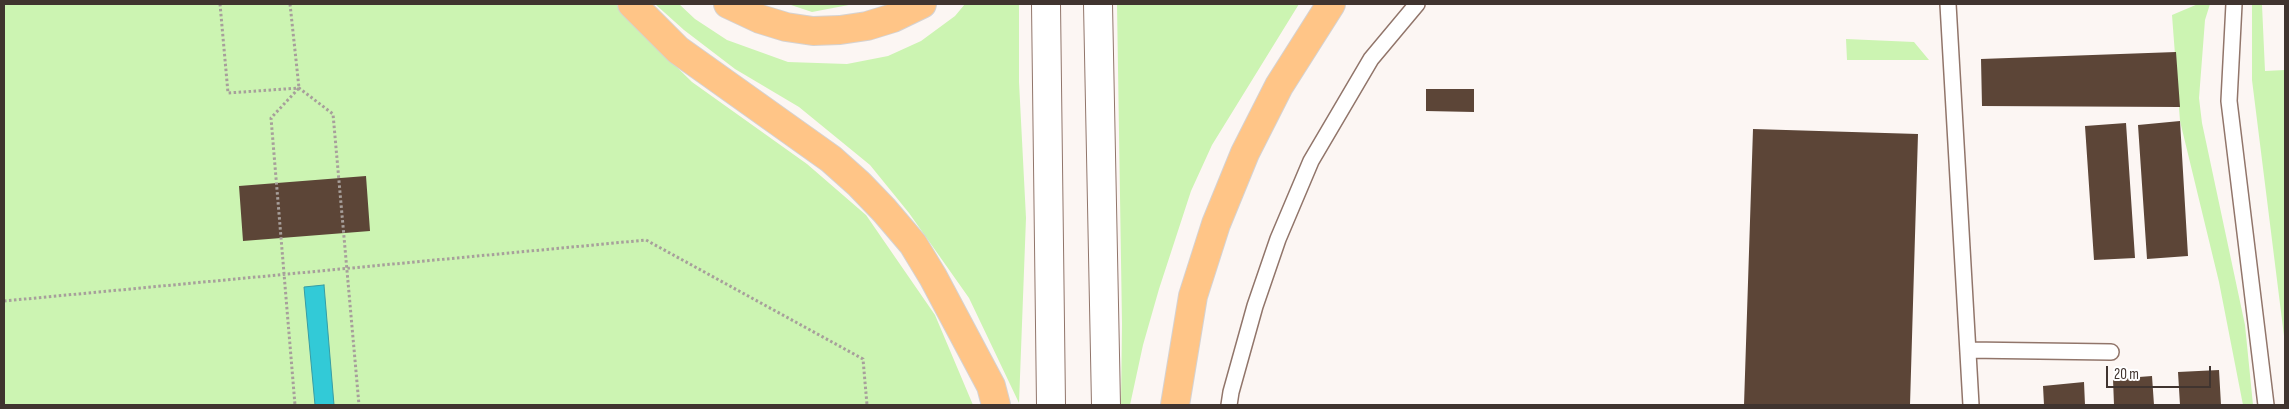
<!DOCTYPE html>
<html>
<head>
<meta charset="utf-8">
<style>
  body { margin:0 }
  #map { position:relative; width:2289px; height:409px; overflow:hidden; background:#fcf6f3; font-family:"Sofia Sans Condensed",sans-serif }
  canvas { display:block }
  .frame { position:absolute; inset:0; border:5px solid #40342f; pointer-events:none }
  .scale { position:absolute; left:2106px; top:366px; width:105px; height:22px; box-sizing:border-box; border:2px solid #40342f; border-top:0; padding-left:6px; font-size:15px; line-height:18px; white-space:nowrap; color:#40342f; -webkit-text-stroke:4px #fff; paint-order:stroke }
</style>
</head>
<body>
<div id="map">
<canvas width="2289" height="409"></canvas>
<div class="frame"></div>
<div class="scale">20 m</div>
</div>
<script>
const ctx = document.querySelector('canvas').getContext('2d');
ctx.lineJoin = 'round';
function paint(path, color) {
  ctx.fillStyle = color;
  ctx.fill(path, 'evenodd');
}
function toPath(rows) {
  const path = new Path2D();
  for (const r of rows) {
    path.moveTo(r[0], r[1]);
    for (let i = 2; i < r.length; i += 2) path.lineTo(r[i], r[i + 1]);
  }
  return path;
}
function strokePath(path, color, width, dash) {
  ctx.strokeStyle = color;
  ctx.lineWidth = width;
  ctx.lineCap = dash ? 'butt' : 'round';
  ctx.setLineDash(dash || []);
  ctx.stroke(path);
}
paint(toPath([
  [4,4,616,4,638,29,692,82,807,164,866,215,935,315,973,405,4,405],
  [655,4,679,4,695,19,727,40,788,62,847,64,888,56,921,41,955,16,965,4,1019,4,1019,82,1026,218,1019,403,969,298,909,213,870,165,799,107,735,69,684,30],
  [788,4,854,4,812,12],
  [1117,4,1299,4,1212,145,1191,191,1159,289,1143,345,1130,405,1121,405,1122,324],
  [2198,4,2210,4,2205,20,2199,98,2202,123,2245,325,2253,405,2243,405,2219,282,2180,121,2172,15],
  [2252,5,2262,5,2265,71,2285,70,2285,344,2252,80],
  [1846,39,1914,42,1929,60,1847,60]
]), '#ccf4b2');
const water = toPath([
  [324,285,334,405,315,405,304,287,324,285]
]);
paint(water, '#32cad7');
strokePath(water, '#369da5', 1);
paint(toPath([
  [2176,52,2180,107,1982,106,1981,59],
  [1426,89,1474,89,1474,112,1426,111],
  [2180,121,2188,256,2147,259,2138,125],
  [2126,123,2135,258,2094,260,2085,126],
  [1753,129,1918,134,1910,405,1744,405],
  [366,176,370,231,243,241,239,186],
  [2219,370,2221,405,2180,405,2178,372],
  [2152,376,2154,405,2114,405,2113,379],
  [2084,382,2085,405,2044,405,2043,386]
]), '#5c4537');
const service = toPath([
  [1948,4,1971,405],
  [2234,4,2229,101,2266,405],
  [1968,350,2111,352],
  [1229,405,1231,392,1255,306,1278,239,1311,161,1371,59,1417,4]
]);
const tertiary = toPath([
  [1046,4,1051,405],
  [1098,4,1106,405]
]);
const motorway = toPath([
  [632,4,678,50,831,159,859,184,884,210,913,244,933,277,991,386,996,405],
  [728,4,760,19,786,27,813,31,840,30,867,26,893,18,922,4],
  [1175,405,1193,296,1216,224,1245,153,1279,86,1331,4]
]);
strokePath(service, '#91756a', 18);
strokePath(tertiary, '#91756a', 30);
strokePath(motorway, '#d5d2d1', 30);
strokePath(toPath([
  [220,4,228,93,299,88,333,114,359,405],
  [290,4,299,88,271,118,295,405],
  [4,301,646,240,863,359,867,405]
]), '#a79f9b', 3, [2.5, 2.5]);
strokePath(service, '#fff', 15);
strokePath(tertiary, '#fff', 28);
strokePath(motorway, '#ffc587', 28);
</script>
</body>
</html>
